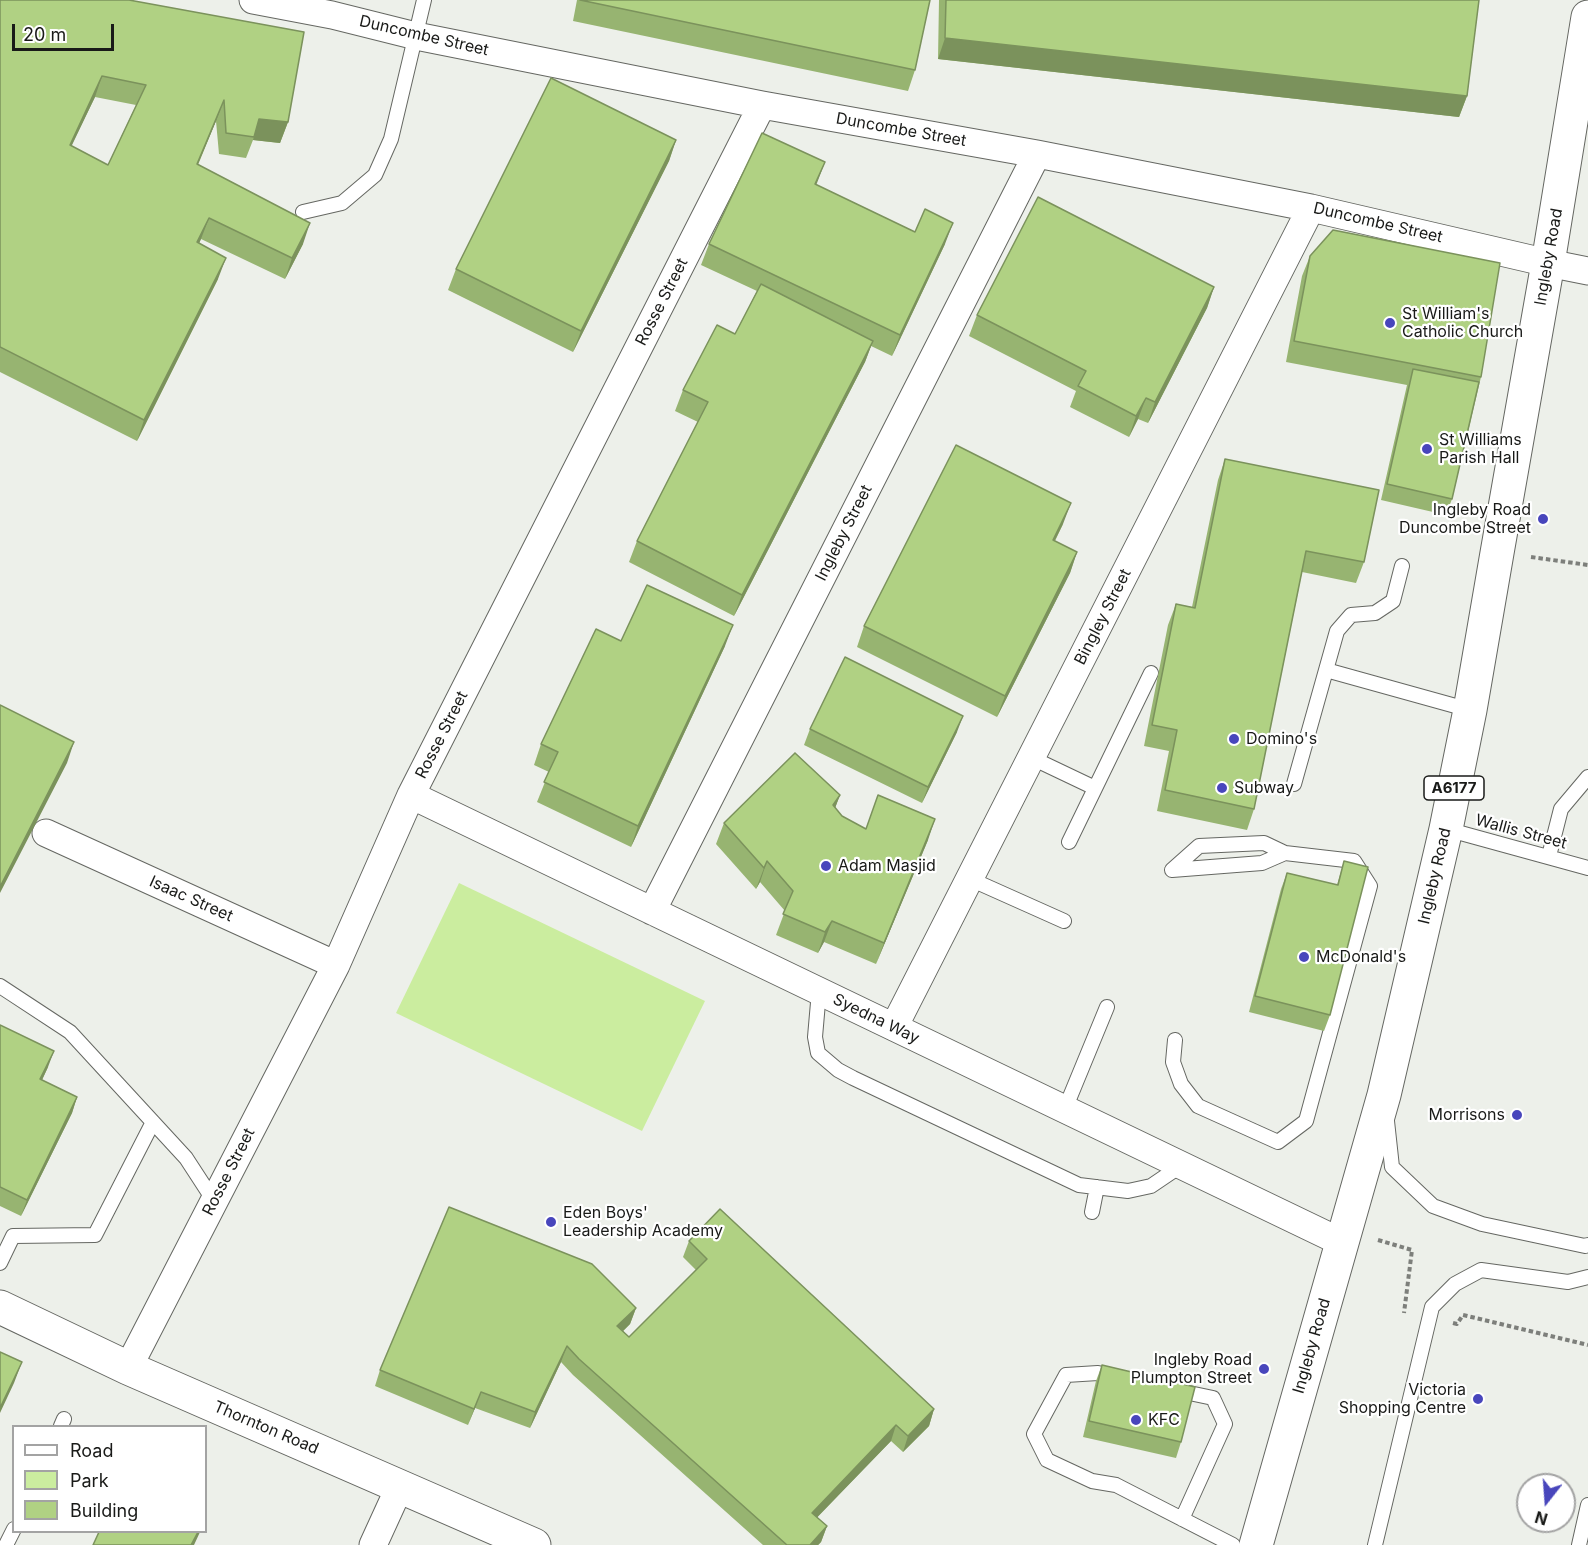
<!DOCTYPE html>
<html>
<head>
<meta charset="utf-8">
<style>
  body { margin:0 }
  #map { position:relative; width:1588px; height:1545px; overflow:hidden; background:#edf0ea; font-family:Inter,sans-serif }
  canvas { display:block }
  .legend { position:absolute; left:12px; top:1425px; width:195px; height:108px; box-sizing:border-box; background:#fff; border:2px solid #a3a3a3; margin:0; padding:8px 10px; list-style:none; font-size:18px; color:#191a18 }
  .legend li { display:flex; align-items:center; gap:12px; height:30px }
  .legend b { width:30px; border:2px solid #a3a3a3 }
  .north { position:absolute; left:1516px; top:1473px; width:60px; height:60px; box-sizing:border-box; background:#fff; border:2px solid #a3a3a3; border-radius:50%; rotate:197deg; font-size:16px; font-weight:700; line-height:24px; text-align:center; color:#191a18 }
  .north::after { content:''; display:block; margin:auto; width:21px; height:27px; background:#4846bc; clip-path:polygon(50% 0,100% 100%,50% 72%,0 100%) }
  .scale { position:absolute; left:12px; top:24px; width:102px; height:27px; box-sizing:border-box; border:3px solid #191a18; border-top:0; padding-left:8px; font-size:18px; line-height:21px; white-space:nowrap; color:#191a18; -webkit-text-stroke:4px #fff; paint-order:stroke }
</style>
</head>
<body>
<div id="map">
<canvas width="1588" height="1545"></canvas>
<ul class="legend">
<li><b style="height:8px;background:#fff"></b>Road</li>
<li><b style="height:16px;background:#cbed9f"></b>Park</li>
<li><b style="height:16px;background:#b0d183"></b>Building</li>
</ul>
<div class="north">N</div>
<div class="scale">20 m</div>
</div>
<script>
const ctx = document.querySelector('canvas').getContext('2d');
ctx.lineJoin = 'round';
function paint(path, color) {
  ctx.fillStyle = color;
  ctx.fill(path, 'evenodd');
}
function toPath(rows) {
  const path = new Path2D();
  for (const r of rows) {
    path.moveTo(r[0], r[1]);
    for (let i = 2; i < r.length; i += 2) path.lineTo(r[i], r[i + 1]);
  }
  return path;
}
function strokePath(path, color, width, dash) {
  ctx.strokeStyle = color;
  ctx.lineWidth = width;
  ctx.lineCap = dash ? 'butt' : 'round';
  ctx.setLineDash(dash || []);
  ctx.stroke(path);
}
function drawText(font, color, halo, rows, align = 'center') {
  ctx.font = font + ' Inter,sans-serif';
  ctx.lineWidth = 4.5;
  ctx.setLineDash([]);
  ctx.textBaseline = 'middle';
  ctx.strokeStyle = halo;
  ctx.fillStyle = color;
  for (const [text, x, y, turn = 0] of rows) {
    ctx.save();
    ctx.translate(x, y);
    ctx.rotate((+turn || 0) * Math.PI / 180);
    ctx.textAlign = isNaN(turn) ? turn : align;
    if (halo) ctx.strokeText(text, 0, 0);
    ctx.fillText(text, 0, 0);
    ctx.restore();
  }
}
paint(toPath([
  [459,883,705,1001,642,1131,396,1013]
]), '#cbed9f');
const lane = toPath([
  [303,212,342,203,375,175,391,139,424,0],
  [1326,670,1470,710],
  [1032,758,1095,788],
  [1294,784,1337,631,1351,615,1375,613,1393,601,1402,566],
  [1446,829,1588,868],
  [1069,842,1151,673],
  [1549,856,1561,809,1588,777],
  [1172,870,1199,846,1264,843,1285,853,1354,861,1370,886,1306,1121,1278,1142,1198,1106,1181,1084,1173,1062,1175,1040],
  [1172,870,1262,863,1285,853],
  [970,879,1064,921],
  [0,986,70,1032,186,1158,214,1201],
  [819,991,815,1037,818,1053,838,1070,853,1078,1079,1185,1128,1191,1151,1186,1182,1165],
  [1065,1109,1107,1007],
  [1387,1121,1392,1167,1433,1206,1482,1224,1585,1246,1588,1245],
  [1092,1212,1097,1187],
  [0,1263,13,1236,95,1235,153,1122],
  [1115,1377,1098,1373,1066,1375,1034,1434,1047,1460,1092,1481,1116,1485,1233,1545],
  [1175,1390,1213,1398,1225,1424,1182,1519],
  [61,1426,64,1419],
  [6,1545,14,1529],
  [1375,1545,1432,1307,1455,1284,1481,1270,1568,1282,1588,1277],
  [1579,1545,1588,1505]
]);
const street = toPath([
  [253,0,332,15,416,36,762,105,1037,154,1311,208,1548,263,1588,271],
  [411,795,1341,1242],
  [46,833,336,965],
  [652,911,1037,154],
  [894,1027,1311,208],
  [128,1368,336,965,411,795,762,105],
  [373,1545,400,1486]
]);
const secondary = toPath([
  [0,1307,128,1368,534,1545]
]);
const primary = toPath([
  [1256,1545,1384,1095,1446,829,1470,710,1497,553,1548,263,1588,17]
]);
strokePath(lane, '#656762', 16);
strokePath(street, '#656762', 29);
strokePath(secondary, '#656762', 35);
strokePath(primary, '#656762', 35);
strokePath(toPath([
  [1531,557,1588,565],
  [1378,1240,1412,1250,1404,1313],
  [1453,1323,1457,1324,1463,1315,1588,1345]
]), '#7d7f7b', 4, [4.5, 3]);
strokePath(lane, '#fff', 14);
strokePath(street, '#fff', 27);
strokePath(secondary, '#fff', 33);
strokePath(primary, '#fff', 33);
paint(toPath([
  [0,0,288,122,280,143,253,140,246,158,219,154,216,121,198,165,303,244,285,279,201,239,199,243,218,279,137,441,0,372],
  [95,97,136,105,108,165,71,146],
  [577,0,930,0,915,70,908,91,573,21],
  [939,0,1479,0,1467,96,1459,117,938,59],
  [676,140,669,161,573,352,448,290,456,269],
  [817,185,915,232,945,244,892,356,871,346,865,362,734,616,629,562,637,541,698,422,675,411,683,390,735,334,757,291,701,265,709,244],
  [1310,256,1481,377,1452,499,1446,515,1381,500,1407,385,1286,362,1302,276],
  [1214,287,1207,308,1148,423,1138,419,1129,437,1070,407,1076,391,969,336,977,315],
  [1225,459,1364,562,1356,583,1302,572,1254,809,1247,830,1157,811,1169,751,1144,746,1168,625,1176,604,1192,607,1218,480],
  [1063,524,1055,541,1077,552,1070,573,997,717,857,647,864,626],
  [621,641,725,646,631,847,537,802,549,772,534,765,541,744],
  [810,729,957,732,922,803,804,745],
  [840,795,835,808,842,816,865,829,928,840,876,964,824,942,818,953,776,935,785,911,760,882,756,889,716,844,724,823],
  [1344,861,1330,1015,1324,1031,1249,1012,1281,889,1287,873,1337,885],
  [0,1025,48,1067,42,1080,77,1097,72,1113,21,1216,0,1206],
  [689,1241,934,1409,929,1426,903,1452,891,1441,817,1517,827,1526,821,1542,818,1545,763,1545,573,1375,561,1362,530,1428,475,1408,468,1425,375,1386,380,1370,636,1308,630,1324,623,1331,629,1337,696,1270,683,1257],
  [1102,1365,1181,1442,1176,1458,1083,1437,1096,1381]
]), '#97b471');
paint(toPath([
  [945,38,1467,96,1459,117,938,59],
  [102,76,95,97,62,166,70,145],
  [224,100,216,121,189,185,197,164],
  [259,119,288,122,280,143,253,140],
  [676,140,669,161,573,352,581,331],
  [825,162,817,183,807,205,815,184],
  [209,218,201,239,190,263,197,242],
  [310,223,303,244,285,279,292,258],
  [953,223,945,244,892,356,900,335],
  [226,258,218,279,137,441,144,420],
  [1214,287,1207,308,1148,423,1155,402],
  [873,341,865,362,734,616,742,595],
  [1146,398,1138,419,1129,437,1136,416],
  [1071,503,1063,524,1045,560,1053,540],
  [1077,552,1070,573,997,717,1005,696],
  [733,625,725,646,631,847,638,826],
  [963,716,957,732,922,803,928,787],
  [74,742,67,763,0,893,0,887],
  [840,795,832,816,833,805],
  [935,819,928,840,876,964,884,943],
  [767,861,760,882,756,889,764,868],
  [832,921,824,942,818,953,825,932],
  [54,1051,48,1067,35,1095,40,1079],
  [77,1097,72,1113,21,1216,27,1200],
  [636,1308,630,1324,612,1342,617,1326],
  [567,1346,561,1362,530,1428,535,1412],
  [22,1362,14,1383,0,1413,0,1408],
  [481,1392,475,1408,468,1425,474,1409],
  [934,1409,929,1426,903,1452,908,1436],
  [896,1425,891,1441,806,1529,812,1513],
  [827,1526,821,1542,818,1545,810,1545],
  [198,1532,200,1532,194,1545,191,1545]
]), '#7b925c');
const building = toPath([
  [0,0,129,0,304,32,288,122,259,119,254,137,226,133,224,100,197,164,310,223,292,258,209,218,197,242,226,258,144,420,0,347,0,0],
  [102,76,146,85,108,165,70,145,102,76],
  [580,0,930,0,915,70,580,0],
  [946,0,1479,0,1467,96,945,38,946,0],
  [551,78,676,140,581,331,456,269,551,78],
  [762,133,825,162,815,184,915,232,925,209,953,223,900,335,709,244,762,133],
  [1038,197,1214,287,1155,402,1146,398,1136,416,1078,386,1086,371,977,315,1038,197],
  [1333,230,1500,263,1481,377,1294,341,1310,256,1333,230],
  [761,284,873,341,742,595,637,541,708,402,683,390,717,325,735,334,761,284],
  [1413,369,1479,382,1452,499,1387,484,1413,369],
  [956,445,1071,503,1053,540,1077,552,1005,696,864,626,956,445],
  [1225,459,1379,490,1364,562,1306,551,1254,809,1165,790,1177,730,1152,725,1176,604,1195,608,1225,459],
  [647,585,733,625,638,826,544,782,558,752,541,744,596,629,621,641,647,585],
  [845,657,963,716,928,787,810,729,845,657],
  [0,705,74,742,0,887,0,705],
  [795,753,840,795,833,805,842,816,866,829,878,795,935,819,884,943,832,921,825,932,783,914,793,891,767,861,764,868,724,823,795,753],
  [1344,861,1368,867,1330,1015,1255,996,1287,873,1338,885,1344,861],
  [0,1025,54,1051,40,1079,77,1097,27,1200,0,1187,0,1025],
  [449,1207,592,1264,636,1308,617,1326,629,1337,707,1259,689,1241,720,1209,934,1409,908,1436,896,1425,812,1513,827,1526,810,1545,787,1545,579,1359,567,1346,535,1412,481,1392,474,1409,380,1370,449,1207],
  [0,1352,22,1362,0,1408,0,1352],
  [1102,1365,1195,1387,1181,1442,1089,1421,1102,1365],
  [99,1532,198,1532,191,1545,93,1545,99,1532]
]);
paint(building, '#b0d183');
strokePath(building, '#7b925c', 1.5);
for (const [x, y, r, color] of [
  [1390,323,6,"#4846bc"],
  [1427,449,6,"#4846bc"],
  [1543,519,6,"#4846bc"],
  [1234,739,6,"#4846bc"],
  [1222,788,6,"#4846bc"],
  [826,866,6,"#4846bc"],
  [1304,957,6,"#4846bc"],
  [1517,1115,6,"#4846bc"],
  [551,1222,6,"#4846bc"],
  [1264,1369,6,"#4846bc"],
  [1478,1399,6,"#4846bc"],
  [1136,1420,6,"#4846bc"]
]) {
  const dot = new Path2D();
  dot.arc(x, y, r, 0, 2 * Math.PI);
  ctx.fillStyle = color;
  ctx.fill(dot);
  strokePath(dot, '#fff', 2);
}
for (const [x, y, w] of [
  [1454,788,60]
]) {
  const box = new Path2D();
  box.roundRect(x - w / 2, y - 12, w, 24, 4.5);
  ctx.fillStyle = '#fff';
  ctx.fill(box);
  strokePath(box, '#191a18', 1.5);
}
drawText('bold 15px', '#191a18', null, [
  ["A6177",1454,788]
]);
drawText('16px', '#191a18', '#fff', [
  ["Duncombe Street",424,36,13],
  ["Duncombe Street",901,130,10],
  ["Duncombe Street",1378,223,13],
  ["Ingleby Road",1549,257,-80],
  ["Rosse Street",662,302,-63],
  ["Ingleby Street",844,533,-63],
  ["Bingley Street",1103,617,-63],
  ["Rosse Street",442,735,-63],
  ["Wallis Street",1521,832,15],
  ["Ingleby Road",1435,876,-77],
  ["Isaac Street",191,899,24],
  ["Syedna Way",876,1019,26],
  ["Rosse Street",229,1172,-63],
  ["Ingleby Road",1312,1346,-74],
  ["Thornton Road",266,1428,23]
]);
drawText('16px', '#191a18', '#fff', [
  ["St William's",1402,314],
  ["Catholic Church",1402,332],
  ["St Williams",1439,440],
  ["Parish Hall",1439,458],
  ["Ingleby Road",1531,510,"right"],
  ["Duncombe Street",1531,528,"right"],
  ["Domino's",1246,739],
  ["Subway",1234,788],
  ["Adam Masjid",838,866],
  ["McDonald's",1316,957],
  ["Morrisons",1505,1115,"right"],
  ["Eden Boys'",563,1213],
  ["Leadership Academy",563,1231],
  ["Ingleby Road",1252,1360,"right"],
  ["Plumpton Street",1252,1378,"right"],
  ["Victoria",1466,1390,"right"],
  ["Shopping Centre",1466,1408,"right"],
  ["KFC",1148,1420]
], 'left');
</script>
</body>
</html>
